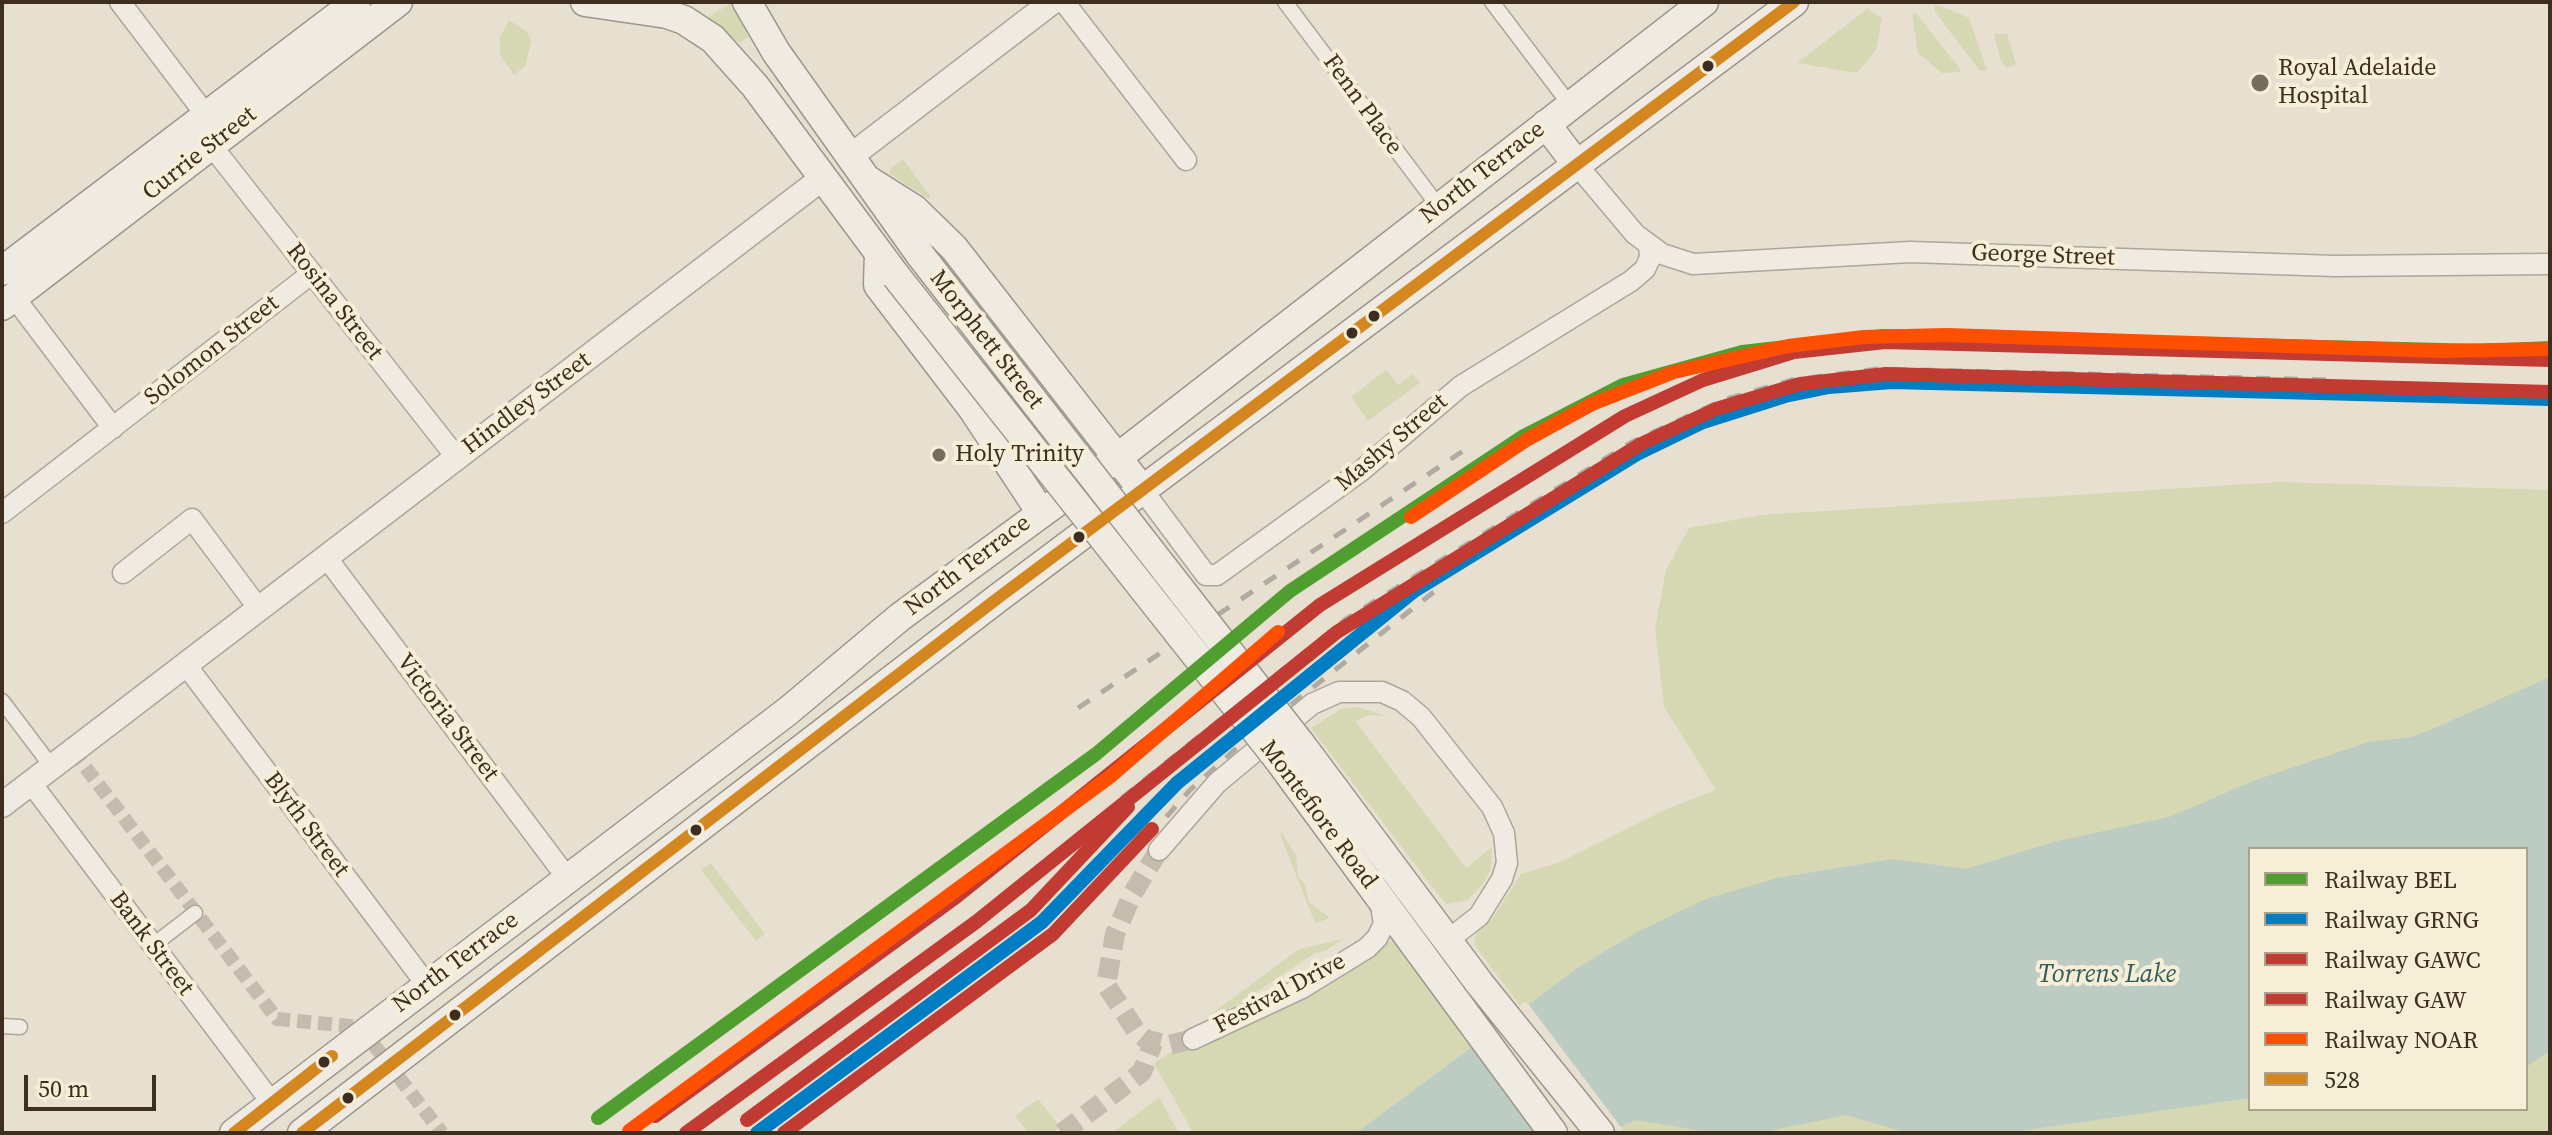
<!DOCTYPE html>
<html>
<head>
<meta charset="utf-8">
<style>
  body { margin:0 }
  #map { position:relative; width:2552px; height:1135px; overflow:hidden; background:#e7e0d1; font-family:"Source Serif 4",serif }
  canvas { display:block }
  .frame { position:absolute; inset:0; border:4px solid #3d2e20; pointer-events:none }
  .legend { position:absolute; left:2248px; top:847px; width:280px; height:264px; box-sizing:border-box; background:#f7eed8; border:2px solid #ada18e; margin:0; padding:10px 14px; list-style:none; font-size:24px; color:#3d2e20 }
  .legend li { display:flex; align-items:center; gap:16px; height:40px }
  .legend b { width:40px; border:2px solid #ada18e }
  .scale { position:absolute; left:24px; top:1075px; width:132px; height:36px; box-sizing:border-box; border:4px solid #3d2e20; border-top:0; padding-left:10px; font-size:24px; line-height:28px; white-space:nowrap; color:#3d2e20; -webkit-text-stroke:6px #f7eed8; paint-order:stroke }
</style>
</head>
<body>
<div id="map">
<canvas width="2552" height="1135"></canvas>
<div class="frame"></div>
<ul class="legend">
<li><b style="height:10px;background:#509e2f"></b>Railway BEL</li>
<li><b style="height:10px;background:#007dc3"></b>Railway GRNG</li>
<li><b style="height:10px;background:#c23b33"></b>Railway GAWC</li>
<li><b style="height:10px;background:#c23b33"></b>Railway GAW</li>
<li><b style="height:10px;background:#fe5000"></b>Railway NOAR</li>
<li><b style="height:10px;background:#d3871e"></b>528</li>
</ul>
<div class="scale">50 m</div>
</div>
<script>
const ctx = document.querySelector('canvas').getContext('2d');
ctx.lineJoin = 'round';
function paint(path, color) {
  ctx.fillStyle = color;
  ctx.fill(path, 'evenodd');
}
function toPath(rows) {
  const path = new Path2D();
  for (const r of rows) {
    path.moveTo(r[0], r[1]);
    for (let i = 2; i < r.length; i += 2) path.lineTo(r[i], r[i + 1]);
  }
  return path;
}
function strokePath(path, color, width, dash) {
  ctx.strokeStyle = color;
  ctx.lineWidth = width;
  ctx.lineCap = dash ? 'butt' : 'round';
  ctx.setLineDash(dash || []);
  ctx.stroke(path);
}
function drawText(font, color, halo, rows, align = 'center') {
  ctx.font = font + ' "Source Serif 4",serif';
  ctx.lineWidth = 8;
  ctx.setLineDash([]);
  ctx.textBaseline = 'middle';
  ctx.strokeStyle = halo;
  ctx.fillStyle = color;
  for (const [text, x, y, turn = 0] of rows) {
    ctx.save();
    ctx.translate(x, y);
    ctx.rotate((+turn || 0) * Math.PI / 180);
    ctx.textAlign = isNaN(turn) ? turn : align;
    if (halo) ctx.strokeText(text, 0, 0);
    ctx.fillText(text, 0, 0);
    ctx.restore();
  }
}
paint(toPath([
  [732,2,748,37,739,43,709,17],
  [1935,4,1969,18,1987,70,1980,71,1935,12],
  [1867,9,1882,18,1876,50,1857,73,1797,63],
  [1915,12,1961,70,1960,72,1942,73,1918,53,1912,15],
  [509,20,527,32,531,41,526,65,514,75,500,55,500,37],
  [1994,34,2007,34,2016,64,2007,68,2001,61],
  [903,159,930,196,929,199,890,174,890,169],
  [1386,370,1398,385,1413,374,1420,383,1368,421,1351,397],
  [2279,482,2550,490,2550,1133,1620,1133,1592,1102,1474,944,1476,933,1493,918,1521,874,1558,863,1669,808,1716,790,1664,707,1655,628,1666,570,1689,528,1761,515],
  [2250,849,2526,849,2526,1109,2250,1109],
  [1357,707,1387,716,1368,715,1355,721,1466,868,1492,847,1491,869,1484,882,1468,900,1447,904,1443,901,1311,728,1341,709],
  [1282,833,1296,855,1298,876,1305,885,1309,902,1330,918,1315,923,1280,834],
  [711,863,765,934,756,941,701,870],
  [1343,939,1325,951,1315,953,1245,1000,1213,1017,1211,1014,1299,949],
  [1393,940,1400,941,1482,1039,1356,1133,1193,1133,1154,1063,1193,1039],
  [1159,1097,1179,1133,1112,1133],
  [1038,1099,1060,1127,1053,1133,1028,1133,1015,1116]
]), '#d6d7b3');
paint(toPath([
  [2550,677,2550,1051,2526,1067,2526,849,2250,849,2250,1098,2006,1133,1908,1133,1846,1115,1759,1133,1716,1133,1635,1120,1608,1133,1356,1133,1579,967,1637,932,1706,899,1777,878,1893,859,1966,869,2057,841,2169,817,2256,780,2368,742,2411,737,2430,730]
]), '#bcccc2');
paint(toPath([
  [1526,1001,1623,1130,1617,1133,1536,1133,1469,1044]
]), '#e7e0d1');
strokePath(toPath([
  [73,751,277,1019,360,1027,442,1133]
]), '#c5bcae', 14, [14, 7]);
strokePath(toPath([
  [1159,850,1133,893,1115,934,1106,985,1137,1032,1147,1040,1169,1045,1193,1039],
  [1062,1133,1142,1072,1153,1043]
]), '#c5bcae', 20, [20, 10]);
const pedestrian = toPath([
  [1285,2,1439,207],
  [1492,2,1570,105],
  [2,701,52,767],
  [152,946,195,913],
  [2,1026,20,1027]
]);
const minor = toPath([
  [120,2,206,115],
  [1064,2,1186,160],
  [211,145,457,458],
  [1577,165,1635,234,1662,254,1693,264,1910,252,2335,266,2550,264],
  [14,297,113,428],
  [1144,492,1206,575,1217,575,1361,471,1461,386,1631,281,1645,269,1650,258,1649,245],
  [2,513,311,274],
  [326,557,568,879],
  [123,573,192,519,259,609],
  [186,665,427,985],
  [31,783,272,1103],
  [1159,850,1217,783,1312,704,1339,692,1382,692,1402,701,1421,717,1492,807,1504,833,1507,863,1502,879,1479,916,1448,940],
  [1193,1039,1302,988,1367,948,1377,938,1384,924,1380,899]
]);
const tertiary = toPath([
  [851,156,1052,2],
  [2,805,824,177]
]);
const secondary = toPath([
  [585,2,667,14,684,20,713,39,755,86,896,276],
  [747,2,776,52,921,256],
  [1546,124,1577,165],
  [868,180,914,209,954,248,1144,492],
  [879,253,878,285,972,408,1040,511],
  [2,271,356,2],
  [2,306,398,2],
  [1300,743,1480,984,1600,1133],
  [1278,759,1553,1133],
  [234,1133,788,711,900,617,1117,458,1704,2],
  [302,1133,998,598,1794,2]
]);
strokePath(pedestrian, '#ada599', 17);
strokePath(minor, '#ada599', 23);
strokePath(tertiary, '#ada599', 27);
strokePath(secondary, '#9c958a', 31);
strokePath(pedestrian, '#efebe3', 14);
strokePath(minor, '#efebe3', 20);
strokePath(tertiary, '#efebe3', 24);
strokePath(secondary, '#efebe3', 28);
strokePath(toPath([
  [1078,708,1466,449],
  [1122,798,1346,619,1632,442,1723,400,1792,380,1878,369,2331,380],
  [1148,838,1189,791,1240,745,1440,587]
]), '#afaaa2', 5, [14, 14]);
const secondaryBridge = toPath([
  [921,256,1300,743],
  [896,276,1278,759]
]);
strokePath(secondaryBridge, '#9c958a', 31, []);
strokePath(secondaryBridge, '#efebe3', 28);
strokePath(toPath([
  [234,1133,332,1056],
  [302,1133,998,598,1794,2]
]), '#d3871e', 12);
strokePath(toPath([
  [598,1118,1096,754,1290,591,1522,437,1623,385,1742,352,1883,336,2482,351,2550,348]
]), '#509e2f', 14);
strokePath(toPath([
  [757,1133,1042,922,1177,783,1414,591,1637,454,1703,422,1785,396,1829,387,1892,382,2550,399]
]), '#007dc3', 14);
strokePath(toPath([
  [686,1133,976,922,1337,632,1641,444,1716,409,1800,384,1886,374,2550,392],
  [784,1133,1053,934,1152,829]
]), '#c23b33', 14);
strokePath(toPath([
  [655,1116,956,897,1320,605,1625,416,1703,380,1794,352,1885,342,2550,360],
  [747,1120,1031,910,1128,807]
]), '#c23b33', 14);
strokePath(toPath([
  [1411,517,1528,439,1592,404,1674,372,1788,346,1864,337,1947,335,2441,351,2550,349],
  [629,1131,1111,776,1278,632]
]), '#fe5000', 14);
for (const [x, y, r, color] of [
  [1708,66,7,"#3d2e20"],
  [2260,83,10,"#786c5e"],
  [1374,316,7,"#3d2e20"],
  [1352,333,7,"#3d2e20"],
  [939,455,8,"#786c5e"],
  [1079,537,7,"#3d2e20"],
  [696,830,7,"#3d2e20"],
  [455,1015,7,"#3d2e20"],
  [324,1062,7,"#3d2e20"],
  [348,1098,7,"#3d2e20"]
]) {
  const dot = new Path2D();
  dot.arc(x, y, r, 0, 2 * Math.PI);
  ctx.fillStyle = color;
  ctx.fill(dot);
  strokePath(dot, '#f7eed8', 3);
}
drawText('24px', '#3d2e20', '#f7eed8', [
  ["Royal Adelaide",2278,69],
  ["Hospital",2278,97],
  ["Holy Trinity",955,455]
], 'left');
drawText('24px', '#3d2e20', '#f7eed8', [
  ["Fenn Place",1362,105,54],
  ["Currie Street",200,154,-38],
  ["North Terrace",1483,173,-38],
  ["George Street",2043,256,2],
  ["Rosina Street",334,302,52],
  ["Morphett Street",986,340,52],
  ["Solomon Street",212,351,-38],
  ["Hindley Street",527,404,-37],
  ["Mashy Street",1392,443,-40],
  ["North Terrace",968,566,-37],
  ["Victoria Street",447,718,53],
  ["Montefiore Road",1318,815,53],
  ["Blyth Street",306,825,53],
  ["Bank Street",151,944,53],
  ["North Terrace",456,963,-37],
  ["Festival Drive",1280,994,-28]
]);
drawText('italic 26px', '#2f5d5a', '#f7eed8', [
  ["Torrens Lake",2107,975]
]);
</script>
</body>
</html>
